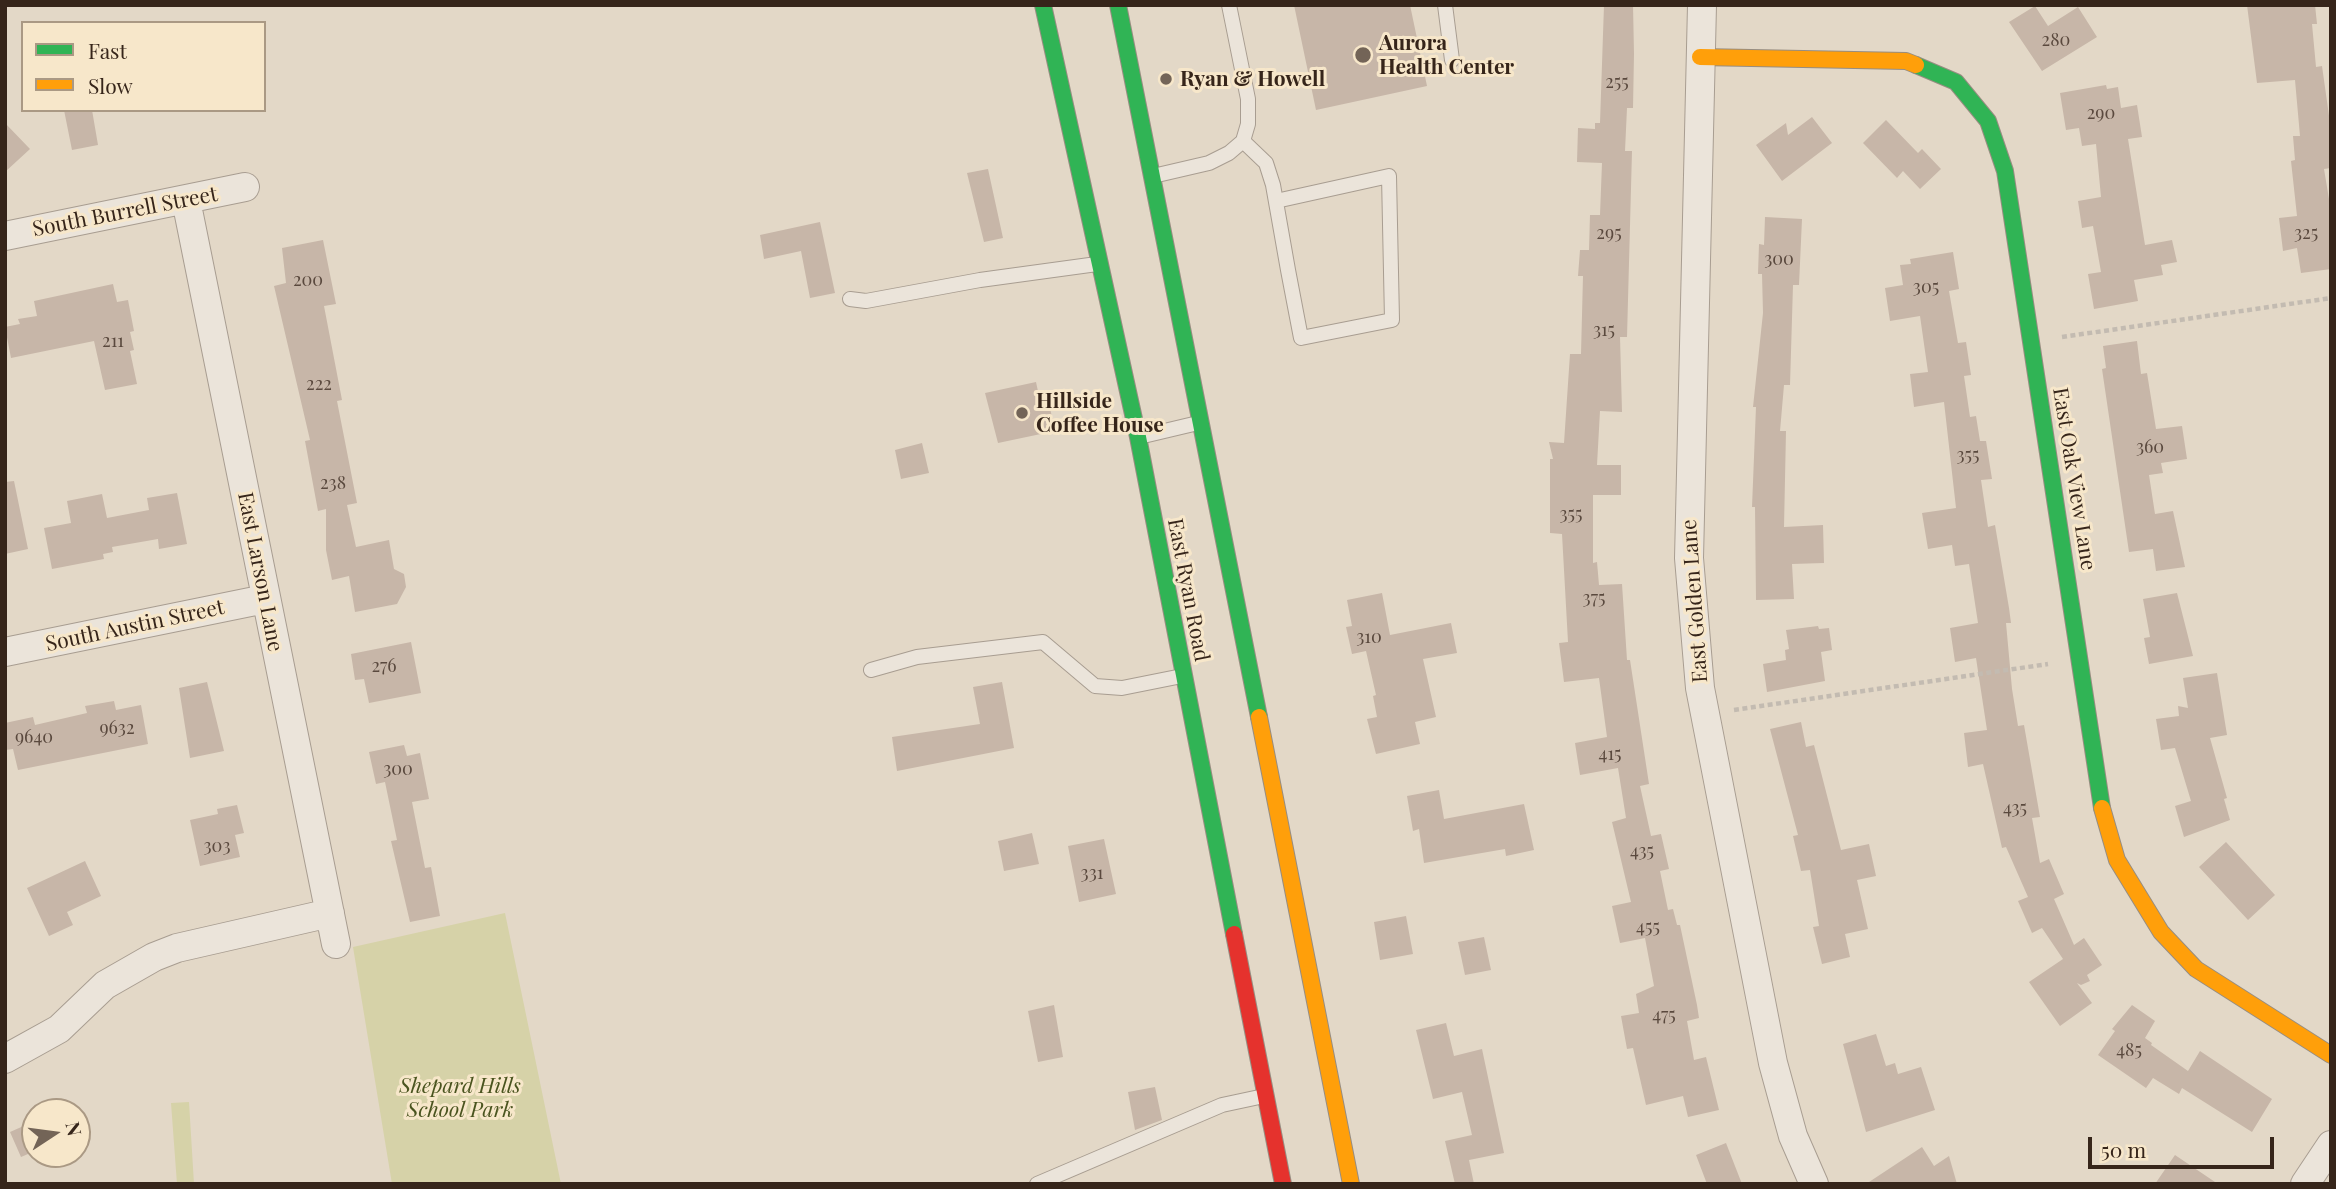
<!DOCTYPE html>
<html>
<head>
<meta charset="utf-8">
<style>
  body { margin:0 }
  #map { position:relative; width:2336px; height:1189px; overflow:hidden; background:#e3d8c7; font-family:"Playfair Display",serif }
  canvas { display:block }
  .frame { position:absolute; inset:0; border:7px solid #36251a; pointer-events:none }
  .legend { position:absolute; left:21px; top:21px; width:245px; height:91px; box-sizing:border-box; background:#f7e7ca; border:2px solid #aa9984; margin:0; padding:9px 12px; list-style:none; font-size:21px; color:#36251a }
  .legend li { display:flex; align-items:center; gap:14px; height:35px }
  .legend b { width:35px; border:2px solid #aa9984 }
  .north { position:absolute; left:21px; top:1098px; width:70px; height:70px; box-sizing:border-box; background:#f7e7ca; border:2px solid #aa9984; border-radius:50%; rotate:77deg; font-size:19px; font-weight:700; line-height:28px; text-align:center; color:#36251a }
  .north::after { content:''; display:block; margin:auto; width:24px; height:32px; background:#736457; clip-path:polygon(50% 0,100% 100%,50% 72%,0 100%) }
  .scale { position:absolute; left:2088px; top:1137px; width:186px; height:32px; box-sizing:border-box; border:4px solid #36251a; border-top:0; padding-left:9px; font-size:21px; line-height:24px; white-space:nowrap; color:#36251a; -webkit-text-stroke:5px #f7e7ca; paint-order:stroke }
</style>
</head>
<body>
<div id="map">
<canvas width="2336" height="1189"></canvas>
<div class="frame"></div>
<ul class="legend">
<li><b style="height:9px;background:#30b455"></b>Fast</li>
<li><b style="height:9px;background:#ff9f0a"></b>Slow</li>
</ul>
<div class="north">N</div>
<div class="scale">50 m</div>
</div>
<script>
const ctx = document.querySelector('canvas').getContext('2d');
ctx.lineJoin = 'round';
function paint(path, color) {
  ctx.fillStyle = color;
  ctx.fill(path, 'evenodd');
}
function toPath(rows) {
  const path = new Path2D();
  for (const r of rows) {
    path.moveTo(r[0], r[1]);
    for (let i = 2; i < r.length; i += 2) path.lineTo(r[i], r[i + 1]);
  }
  return path;
}
function strokePath(path, color, width, dash) {
  ctx.strokeStyle = color;
  ctx.lineWidth = width;
  ctx.lineCap = dash ? 'butt' : 'round';
  ctx.setLineDash(dash || []);
  ctx.stroke(path);
}
function drawText(font, color, halo, rows, align = 'center') {
  ctx.font = font + ' "Playfair Display",serif';
  ctx.lineWidth = 6;
  ctx.setLineDash([]);
  ctx.textBaseline = 'middle';
  ctx.strokeStyle = halo;
  ctx.fillStyle = color;
  for (const [text, x, y, turn = 0] of rows) {
    ctx.save();
    ctx.translate(x, y);
    ctx.rotate((+turn || 0) * Math.PI / 180);
    ctx.textAlign = isNaN(turn) ? turn : align;
    if (halo) ctx.strokeText(text, 0, 0);
    ctx.fillText(text, 0, 0);
    ctx.restore();
  }
}
paint(toPath([
  [505,913,561,1184,392,1184,353,947],
  [189,1102,194,1184,177,1184,171,1103]
]), '#d6d2a8');
paint(toPath([
  [1294,5,1410,5,1427,86,1316,110],
  [1604,5,1633,5,1634,54,1633,108,1627,108,1625,151,1632,151,1627,337,1620,337,1622,412,1600,411,1597,465,1621,465,1621,495,1593,495,1593,563,1597,562,1599,585,1622,584,1627,660,1630,660,1649,784,1640,786,1651,836,1661,834,1669,869,1660,871,1668,910,1673,909,1677,925,1680,925,1697,1005,1699,1018,1687,1021,1694,1060,1706,1057,1719,1110,1688,1117,1683,1096,1646,1105,1633,1048,1627,1049,1621,1016,1639,1013,1636,994,1654,986,1645,938,1620,943,1612,906,1631,902,1612,822,1626,818,1618,768,1580,775,1575,743,1607,737,1599,678,1564,682,1559,643,1568,642,1562,534,1550,533,1550,459,1553,459,1549,442,1564,443,1570,354,1581,354,1583,276,1578,276,1580,250,1589,250,1590,215,1600,215,1602,163,1577,162,1578,128,1595,129,1595,123,1600,123],
  [2247,5,2315,5,2317,24,2312,24,2316,67,2322,66,2331,130,2331,168,2324,169,2331,211,2331,269,2301,273,2297,248,2283,251,2279,218,2297,216,2291,161,2295,160,2293,136,2300,136,2295,80,2257,83],
  [2035,6,2048,26,2078,7,2097,37,2042,71,2009,22],
  [2106,85,2107,89,2118,87,2121,108,2137,105,2142,137,2128,139,2145,245,2172,240,2177,262,2161,265,2163,275,2134,280,2138,301,2094,309,2088,274,2101,272,2093,226,2082,228,2078,201,2101,197,2096,144,2082,146,2079,128,2066,130,2060,93],
  [64,110,92,110,98,145,72,150],
  [1812,117,1832,143,1782,181,1756,145,1786,123,1788,135],
  [1886,120,1918,153,1922,149,1941,169,1920,189,1903,171,1897,178,1863,143],
  [5,123,30,149,5,172],
  [988,169,1003,238,984,242,967,173],
  [1765,217,1802,219,1799,285,1793,285,1790,385,1784,385,1780,431,1786,431,1784,527,1823,525,1824,563,1792,564,1794,599,1756,600,1755,507,1752,507,1756,407,1753,407,1763,313,1762,274,1758,274,1759,244,1764,245],
  [820,222,835,293,810,298,801,251,764,259,760,235],
  [323,240,336,304,324,306,342,400,337,401,357,503,347,505,356,547,389,540,394,569,404,574,406,587,397,604,355,612,349,576,332,580,326,550,326,509,318,511,305,441,310,440,274,286,286,283,282,248],
  [1953,252,1959,289,1949,291,1958,343,1966,342,1971,375,1964,376,1970,417,1976,416,1980,441,1986,441,1992,479,1981,480,1988,527,1995,525,2009,608,2011,623,2006,623,2012,689,2018,726,2024,725,2040,817,2032,818,2040,863,2049,859,2064,894,2054,899,2074,945,2084,938,2102,965,2087,975,2090,981,2081,985,2077,983,2092,1003,2060,1026,2029,982,2063,959,2042,928,2032,933,2018,901,2028,897,2006,847,2002,848,1983,764,1968,767,1964,733,1987,730,1976,658,1955,662,1950,628,1978,623,1969,564,1955,566,1952,545,1928,549,1922,513,1956,508,1944,402,1914,407,1910,374,1928,372,1920,316,1890,321,1885,288,1903,285,1900,265,1911,264,1910,259],
  [113,284,117,302,128,300,134,331,130,332,134,350,130,351,137,384,105,390,94,341,11,358,5,327,20,324,18,319,37,316,34,301],
  [2137,341,2141,374,2147,373,2156,429,2182,426,2187,459,2161,463,2163,473,2149,475,2155,514,2173,511,2185,567,2156,571,2153,549,2129,552,2102,369,2106,368,2103,346],
  [1036,382,1042,410,1050,408,1055,431,998,443,985,393],
  [922,443,929,473,901,479,895,450],
  [14,481,28,549,5,554,5,482],
  [177,493,187,544,159,549,158,539,112,547,113,552,103,554,104,559,52,569,44,528,71,523,67,501,102,494,107,518,149,510,147,498],
  [1382,593,1390,635,1451,623,1457,653,1423,659,1436,717,1415,722,1420,744,1376,754,1367,719,1377,717,1373,696,1376,695,1366,651,1352,654,1346,627,1352,626,1347,600],
  [2177,593,2193,656,2149,664,2144,638,2150,637,2143,599],
  [1818,626,1819,629,1829,628,1832,650,1821,652,1825,681,1767,692,1763,664,1786,660,1785,650,1789,649,1786,630],
  [411,642,421,693,369,703,364,679,355,680,351,654],
  [2217,673,2227,735,2210,738,2227,798,2224,799,2230,820,2184,837,2175,806,2191,801,2175,748,2161,750,2156,719,2179,716,2178,706,2188,708,2183,678],
  [207,682,224,751,190,758,179,688],
  [1002,682,1014,748,897,771,892,737,980,724,973,687],
  [114,701,116,710,141,705,148,744,18,770,13,749,5,750,5,723,33,717,35,725,87,713,85,706],
  [1801,722,1806,747,1814,745,1841,850,1869,844,1876,876,1857,880,1868,929,1845,934,1850,957,1822,964,1813,927,1819,926,1810,870,1801,871,1793,836,1798,835,1770,729],
  [404,745,407,756,420,753,429,799,412,802,425,868,431,867,440,916,410,922,391,841,397,840,385,782,376,784,369,752],
  [1439,790,1444,819,1524,804,1534,850,1506,856,1505,849,1424,863,1419,829,1413,831,1407,796],
  [237,805,244,833,235,835,240,857,200,866,190,820,218,814,217,809],
  [1032,833,1039,864,1004,871,998,841],
  [1104,839,1116,894,1079,902,1068,846],
  [2226,842,2275,895,2248,920,2199,867],
  [85,861,101,896,67,912,73,925,49,936,27,888],
  [1406,916,1413,954,1380,960,1374,922],
  [1484,937,1491,970,1465,975,1458,942],
  [1054,1005,1063,1057,1038,1062,1028,1011],
  [2132,1005,2155,1021,2145,1038,2152,1043,2151,1045,2188,1071,2200,1051,2272,1099,2252,1132,2182,1088,2179,1094,2153,1078,2146,1088,2098,1055,2115,1031,2112,1029],
  [1446,1023,1454,1056,1482,1049,1504,1153,1469,1160,1474,1184,1455,1184,1445,1141,1472,1135,1462,1092,1433,1099,1416,1030],
  [1876,1034,1886,1066,1895,1063,1898,1074,1921,1067,1935,1110,1866,1132,1843,1044],
  [1155,1087,1162,1120,1135,1130,1128,1092],
  [35,1121,35,1151,21,1157,10,1132],
  [1726,1143,1742,1184,1707,1184,1696,1155],
  [1922,1147,1934,1166,1949,1156,1957,1184,1866,1184],
  [2175,1155,2218,1184,2155,1184]
]), '#c7b6a8');
const lane = toPath([
  [1445,5,1452,60],
  [1243,141,1266,163,1273,185,1288,270,1301,338,1392,320,1389,176,1276,201],
  [1153,176,1209,163,1229,153,1243,141,1248,124,1248,99,1229,5],
  [850,299,866,301,980,280,1097,264],
  [1139,437,1198,423],
  [871,670,917,657,1043,642,1095,686,1122,688,1182,676],
  [1037,1184,1222,1105,1264,1096]
]);
const street = toPath([
  [1702,5,1689,558,1700,688,1773,1063,1793,1136,1814,1184],
  [186,200,336,944],
  [5,236,245,187],
  [5,652,265,599],
  [5,1059,59,1029,105,985,154,957,177,948,330,913],
  [2305,1184,2331,1145]
]);
const fast = toPath([
  [1043,5,1138,437,1234,934],
  [1118,5,1259,717],
  [1916,65,1956,82,1988,121,2005,171,2102,808]
]);
const slow = toPath([
  [1700,57,1906,61,1916,65],
  [1259,717,1351,1184],
  [2102,808,2117,860,2161,932,2196,969,2331,1055]
]);
const jam = toPath([
  [1234,934,1283,1184]
]);
strokePath(lane, '#a89d91', 16);
strokePath(street, '#a89d91', 30);
strokePath(fast, '#978d81', 18);
strokePath(slow, '#978d81', 18);
strokePath(jam, '#978d81', 18);
strokePath(toPath([
  [2062,337,2331,298],
  [1734,710,2048,664]
]), '#c3bbb1', 4.5, [5, 3.5]);
strokePath(lane, '#ebe4da', 14);
strokePath(street, '#ebe4da', 28);
strokePath(fast, '#30b455', 16);
strokePath(slow, '#ff9f0a', 16);
strokePath(jam, '#e5322d', 16);
for (const [x, y, r, color] of [
  [1363,55,9,"#736457"],
  [1166,79,7,"#736457"],
  [1022,413,7,"#736457"]
]) {
  const dot = new Path2D();
  dot.arc(x, y, r, 0, 2 * Math.PI);
  ctx.fillStyle = color;
  ctx.fill(dot);
  strokePath(dot, '#f7e7ca', 2.5);
}
drawText('18px', '#5a493e', null, [
  ["280",2056,40],
  ["255",1617,82],
  ["290",2101,113],
  ["295",1609,233],
  ["325",2306,233],
  ["300",1779,259],
  ["200",308,280],
  ["305",1926,287],
  ["315",1604,330],
  ["211",113,341],
  ["222",319,384],
  ["360",2150,447],
  ["355",1968,455],
  ["238",333,483],
  ["355",1571,514],
  ["375",1594,598],
  ["310",1369,637],
  ["276",384,666],
  ["9632",117,728],
  ["9640",34,737],
  ["415",1610,754],
  ["300",398,769],
  ["435",2015,808],
  ["303",217,846],
  ["435",1642,851],
  ["331",1092,873],
  ["455",1648,927],
  ["475",1664,1015],
  ["485",2129,1050]
]);
drawText('bold 21px', '#36251a', '#f7e7ca', [
  ["Aurora",1379,43],
  ["Health Center",1379,67],
  ["Ryan & Howell",1180,79],
  ["Hillside",1036,401],
  ["Coffee House",1036,425]
], 'left');
drawText('21px', '#36251a', '#f7e7ca', [
  ["South Burrell Street",125,212,-11],
  ["East Oak View Lane",2074,479,81],
  ["East Larson Lane",260,572,79],
  ["East Ryan Road",1188,590,79],
  ["East Golden Lane",1695,601,-94],
  ["South Austin Street",135,626,-12]
]);
drawText('italic 21px', '#4a541f', '#f7e7ca', [
  ["Shepard Hills",460,1086],
  ["School Park",460,1110]
]);
</script>
</body>
</html>
